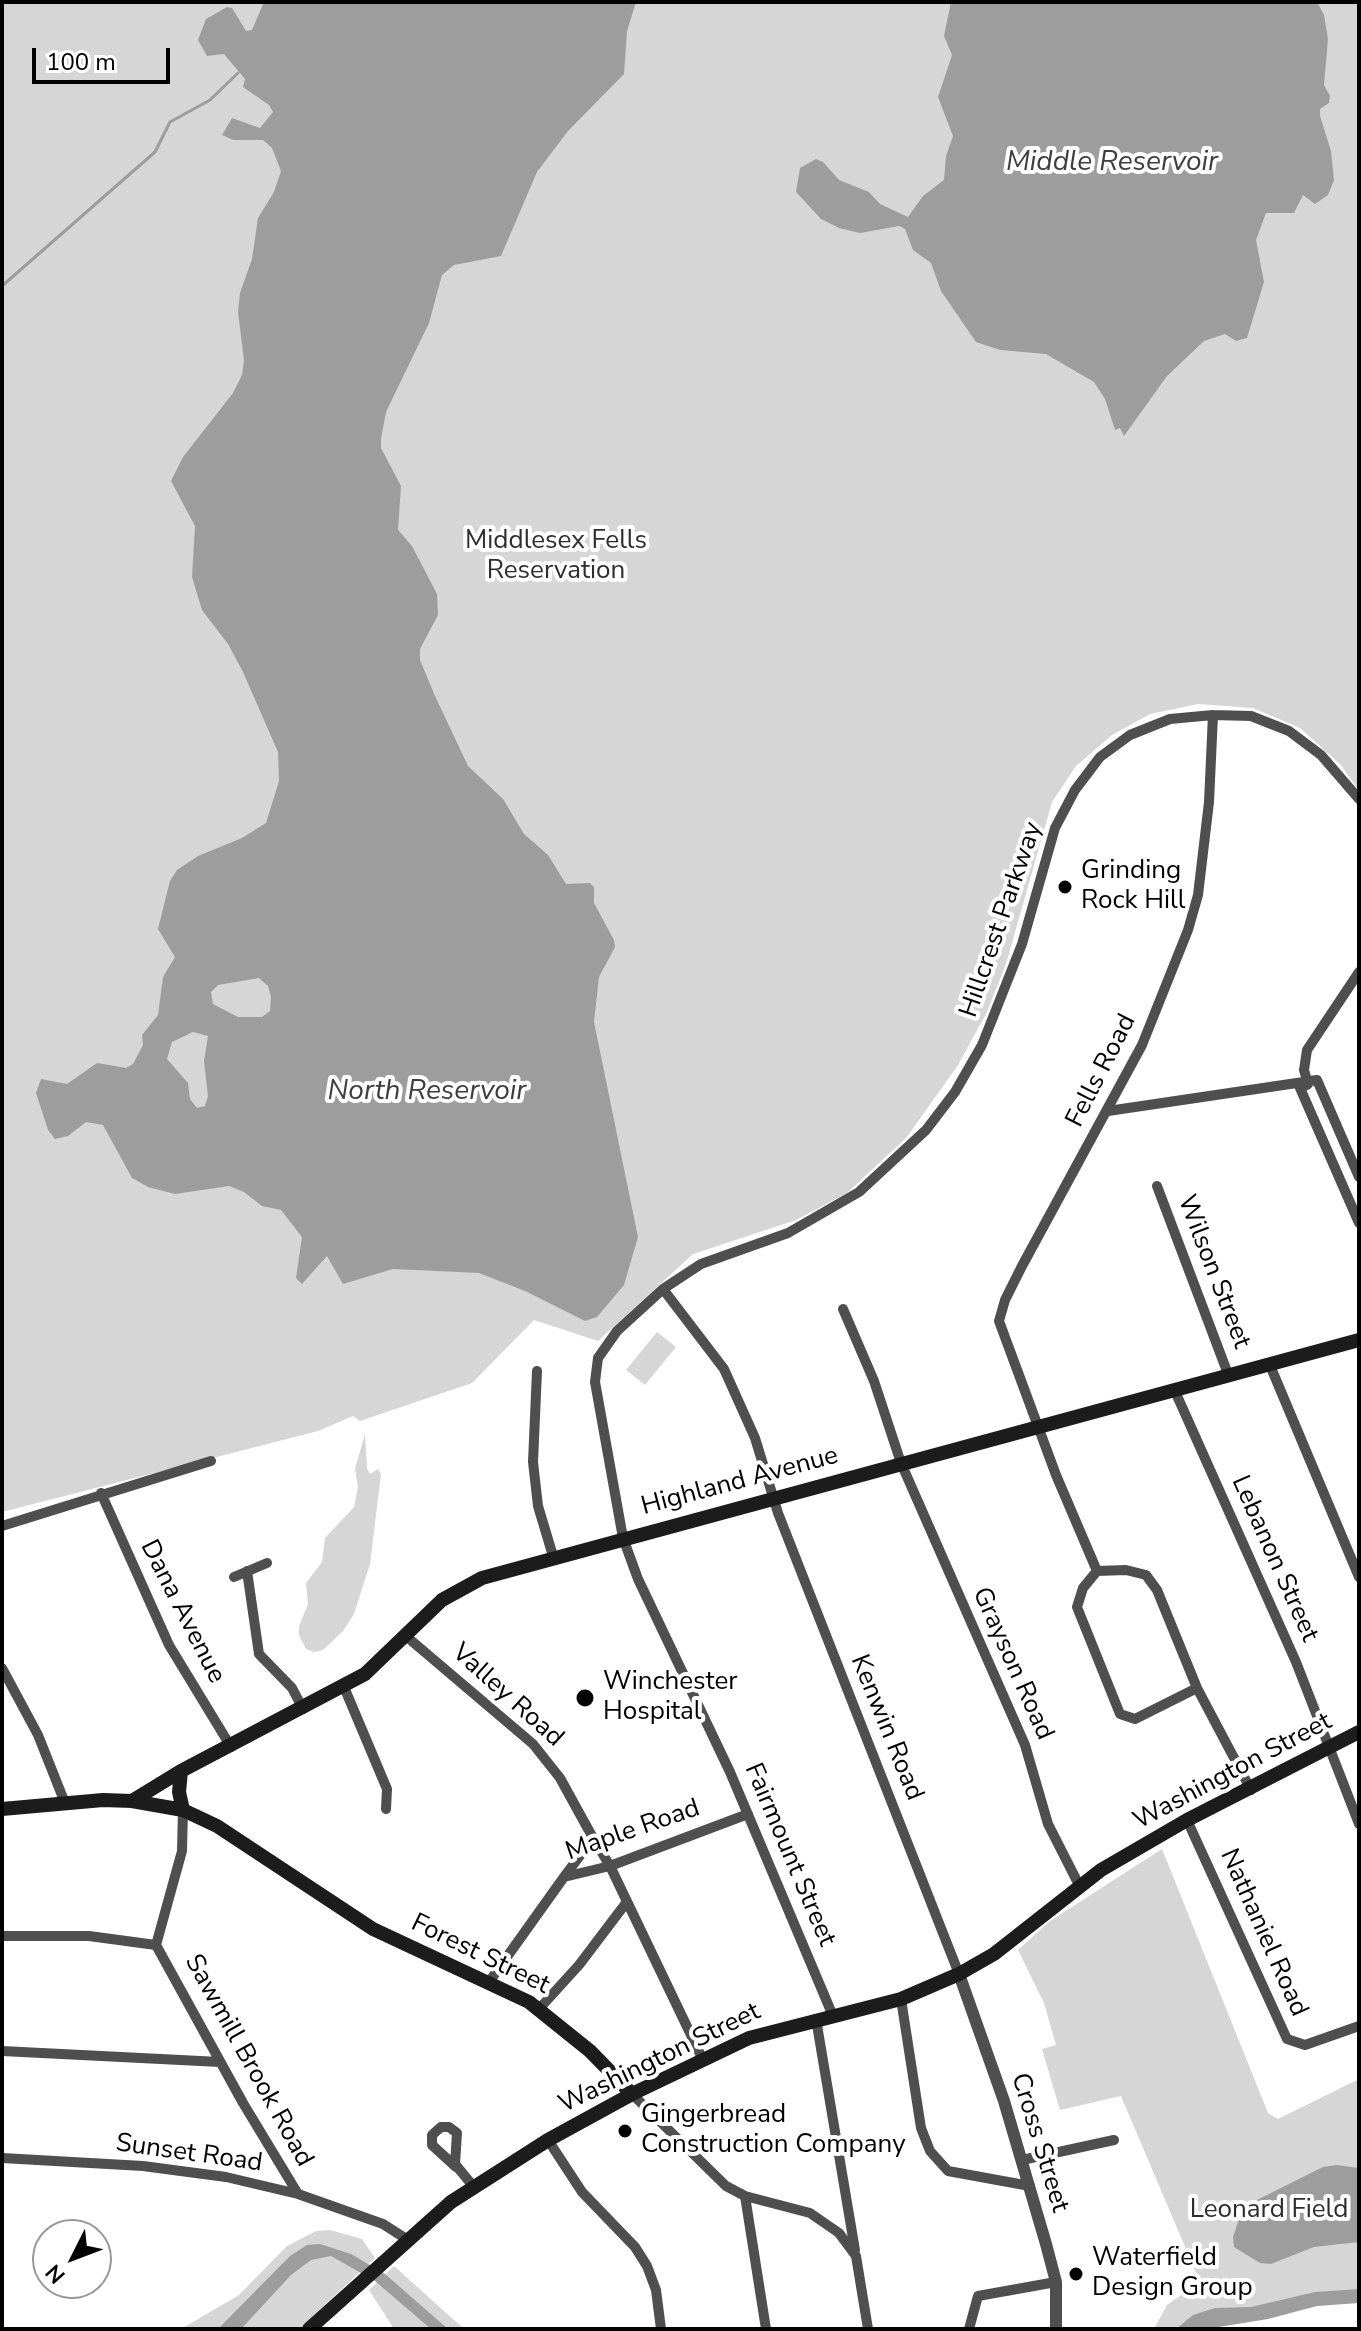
<!DOCTYPE html>
<html>
<head>
<meta charset="utf-8">
<style>
  body { margin:0 }
  #map { position:relative; width:1361px; height:2331px; overflow:hidden; background:#fff; font-family:"Nunito Sans",sans-serif }
  canvas { display:block }
  .frame { position:absolute; inset:0; border:4px solid #000; pointer-events:none }
  .north { position:absolute; left:32px; top:2219px; width:80px; height:80px; box-sizing:border-box; background:#fff; border:2px solid #999; border-radius:50%; rotate:228deg; font-size:22px; font-weight:700; line-height:32px; text-align:center; color:#000 }
  .north::after { content:''; display:block; margin:auto; width:28px; height:36px; background:#000; clip-path:polygon(50% 0,100% 100%,50% 72%,0 100%) }
  .scale { position:absolute; left:32px; top:48px; width:138px; height:36px; box-sizing:border-box; border:4px solid #000; border-top:0; padding-left:10px; font-size:24px; line-height:28px; white-space:nowrap; color:#000; -webkit-text-stroke:6px #fff; paint-order:stroke }
</style>
</head>
<body>
<div id="map">
<canvas width="1361" height="2331"></canvas>
<div class="frame"></div>
<div class="north">N</div>
<div class="scale">100 m</div>
</div>
<script>
const ctx = document.querySelector('canvas').getContext('2d');
ctx.lineJoin = 'round';
function paint(path, color) {
  ctx.fillStyle = color;
  ctx.fill(path, 'evenodd');
}
function toPath(rows) {
  const path = new Path2D();
  for (const r of rows) {
    path.moveTo(r[0], r[1]);
    for (let i = 2; i < r.length; i += 2) path.lineTo(r[i], r[i + 1]);
  }
  return path;
}
function strokePath(path, color, width, dash) {
  ctx.strokeStyle = color;
  ctx.lineWidth = width;
  ctx.lineCap = dash ? 'butt' : 'round';
  ctx.setLineDash(dash || []);
  ctx.stroke(path);
}
function drawText(font, color, halo, rows, align = 'center') {
  ctx.font = font + ' "Nunito Sans",sans-serif';
  ctx.lineWidth = 8;
  ctx.setLineDash([]);
  ctx.textBaseline = 'middle';
  ctx.strokeStyle = halo;
  ctx.fillStyle = color;
  for (const [text, x, y, turn = 0] of rows) {
    ctx.save();
    ctx.translate(x, y);
    ctx.rotate((+turn || 0) * Math.PI / 180);
    ctx.textAlign = isNaN(turn) ? turn : align;
    if (halo) ctx.strokeText(text, 0, 0);
    ctx.fillText(text, 0, 0);
    ctx.restore();
  }
}
paint(toPath([
  [2,2,1359,2,1359,791,1341,765,1300,728,1253,708,1198,704,1150,714,1112,735,1076,766,1052,802,1006,964,987,1012,958,1065,907,1137,847,1193,796,1220,693,1254,598,1341,534,1320,472,1383,360,1421,353,1416,318,1431,2,1512],
  [657,1332,676,1347,645,1385,626,1370],
  [365,1434,367,1468,370,1474,378,1469,381,1474,370,1564,354,1614,343,1631,323,1650,314,1652,306,1649,299,1635,299,1626,308,1604,306,1583,322,1562,325,1538,354,1507,358,1487,355,1469],
  [1162,1849,1268,2113,1278,2119,1359,2079,1359,2297,1190,2329,1154,2329,1167,2305,1200,2282,1121,2096,1060,2110,1042,2049,1056,2045,1044,2003,1018,1950,1050,1921],
  [330,2230,362,2239,375,2258,299,2329,181,2329,239,2295,287,2246,316,2231],
  [394,2266,464,2329,394,2329,369,2290]
]), '#d6d6d6');
paint(toPath([
  [264,2,636,2,627,31,624,74,568,131,537,172,501,256,454,265,442,275,429,323,386,412,381,439,381,448,401,486,398,530,412,546,437,594,438,615,420,649,420,660,435,696,468,766,503,799,524,834,548,855,566,884,590,883,594,887,594,903,614,940,615,947,599,977,594,1022,638,1237,624,1285,597,1317,585,1321,525,1291,479,1273,393,1269,343,1284,327,1256,302,1284,296,1278,302,1237,281,1210,262,1206,244,1192,229,1186,175,1194,148,1187,132,1178,103,1125,86,1122,68,1136,55,1139,48,1130,36,1093,41,1079,67,1084,97,1063,126,1068,133,1064,143,1045,142,1035,158,1015,163,977,175,957,158,929,170,881,177,870,198,856,242,838,266,823,279,781,278,752,243,672,228,644,202,610,192,577,195,526,171,481,183,457,233,393,242,375,244,361,238,312,240,293,252,259,258,218,274,192,281,171,272,148,263,140,233,140,222,135,232,118,260,128,273,112,269,105,243,87,245,79,224,54,207,56,198,40,206,19,227,7,232,8,246,31,252,30],
  [259,978,268,986,271,997,270,1011,262,1017,238,1017,213,1004,211,992,218,985],
  [193,1032,208,1036,204,1061,208,1096,205,1106,197,1108,190,1099,188,1083,167,1059,172,1042],
  [951,2,1317,2,1324,15,1328,39,1324,85,1330,96,1329,103,1320,109,1320,116,1331,151,1334,180,1328,195,1315,204,1303,195,1294,213,1266,213,1256,240,1264,282,1247,338,1236,341,1225,334,1204,341,1167,376,1124,436,1120,428,1115,430,1105,399,1094,382,1046,354,1000,350,976,342,941,291,931,263,913,250,905,229,899,226,860,233,839,228,821,219,796,192,800,168,816,159,823,162,839,180,869,192,880,204,908,217,923,196,944,180,946,156,953,136,938,97,952,55,944,36],
  [1337,2165,1359,2168,1359,2242,1314,2247,1271,2264,1260,2263,1234,2247,1233,2237,1240,2216,1255,2201,1323,2167],
  [320,2244,351,2254,385,2274,448,2329,431,2329,375,2281,331,2256,311,2260,291,2275,241,2329,218,2329,290,2256,307,2245],
  [1359,2289,1359,2303,1317,2306,1268,2319,1206,2329,1176,2329,1193,2315,1215,2308,1251,2307,1315,2292]
]), '#9d9d9d');
strokePath(toPath([
  [2,286,155,152,170,122,210,100,238,73]
]), '#9d9d9d', 3);
strokePath(toPath([
  [1213,715,1209,802,1198,895,1188,930,1142,1045,1022,1266,1005,1300,999,1321,1056,1475,1097,1571,1126,1570,1146,1575,1157,1590,1197,1688,1251,1790],
  [1308,1084,1304,1070,1307,1050,1359,972],
  [1307,1085,1300,1088,1359,1223],
  [1108,1111,1317,1080,1359,1177],
  [1157,1186,1228,1374],
  [663,1289,724,1369,755,1438,778,1513,959,1974],
  [843,1309,874,1381,901,1463,1025,1745,1048,1824,1079,1885],
  [1269,1363,1359,1577],
  [537,1371,533,1462,538,1506,553,1556],
  [1174,1389,1296,1662,1359,1824],
  [101,1493,169,1645,231,1747],
  [2,1526,211,1461],
  [247,1571,259,1654,292,1688,303,1709],
  [1097,1571,1083,1588,1077,1607,1120,1714,1135,1719,1197,1688],
  [234,1577,267,1563],
  [407,1637,533,1744,560,1778,593,1838,564,1877],
  [2,1668,38,1735,65,1803],
  [344,1687,387,1789,386,1809],
  [183,1810,182,1851,156,1945,243,2103,298,2194],
  [1187,1820,1287,2039,1305,2045,1359,2026],
  [593,1838,610,1866,703,2060],
  [2,1936,89,1936,156,1945],
  [489,1982,564,1877,610,1866,748,1814],
  [901,1999,921,2128,930,2151,948,2171,1030,2186],
  [539,2009,579,1965,626,1903],
  [833,2016,730,1772,638,1579,623,1538,595,1382,598,1358,617,1331,663,1289,701,1264,788,1233,859,1192,926,1130,955,1092,982,1045,1022,944,1055,828,1075,790,1100,757,1130,735,1170,719,1213,715,1251,716,1289,731,1321,755,1359,799],
  [816,2019,855,2250],
  [2,2051,220,2062],
  [632,2094,726,2186,745,2196,810,2213,839,2233,856,2256,868,2329],
  [548,2140,582,2192,635,2247,647,2266,656,2290,661,2329],
  [2,2158,143,2166,226,2177,298,2194,383,2224,408,2240],
  [1022,2160,1114,2140],
  [456,2167,432,2145,432,2135,441,2127,449,2127,457,2133,455,2164,473,2186],
  [745,2196,766,2329],
  [969,2329,978,2296,1056,2282]
]), '#4f4f4f', 10);
strokePath(toPath([
  [959,1974,1004,2101,1046,2244,1056,2282,1056,2329]
]), '#4f4f4f', 12);
strokePath(toPath([
  [132,1801,181,1771],
  [2,1809,103,1800,132,1801,183,1810,217,1826,373,1929,529,2002,590,2051,632,2094],
  [183,1810,179,1792,181,1771,365,1674,442,1600,482,1578,1359,1340],
  [309,2329,451,2202,548,2140,632,2094,749,2038,901,1999,959,1974,994,1954,1101,1870,1187,1820,1359,1732]
]), '#1c1c1c', 14);
for (const [x, y, r, color] of [
  [1065,887,8,"#000"],
  [585,1698,10,"#000"],
  [625,2131,8,"#000"],
  [1076,2274,8,"#000"]
]) {
  const dot = new Path2D();
  dot.arc(x, y, r, 0, 2 * Math.PI);
  ctx.fillStyle = color;
  ctx.fill(dot);
  strokePath(dot, '#fff', 3);
}
drawText('26px', '#2d2d2d', '#fff', [
  ["Middlesex Fells",556,542],
  ["Reservation",556,572],
  ["Leonard Field",1269,2211]
]);
drawText('26px', '#000', '#fff', [
  ["Grinding",1081,872],
  ["Rock Hill",1081,902],
  ["Winchester",603,1683],
  ["Hospital",603,1713],
  ["Gingerbread",641,2116],
  ["Construction Company",641,2146],
  ["Waterfield",1092,2259],
  ["Design Group",1092,2289]
], 'left');
drawText('26px', '#000', '#fff', [
  ["Hillcrest Parkway",1002,920,-71],
  ["Fells Road",1102,1071,-63],
  ["Wilson Street",1213,1272,69],
  ["Highland Avenue",740,1482,-15],
  ["Lebanon Street",1274,1559,66],
  ["Dana Avenue",182,1612,63],
  ["Grayson Road",1012,1664,66],
  ["Valley Road",507,1696,42],
  ["Kenwin Road",886,1728,68],
  ["Washington Street",1233,1772,-28],
  ["Maple Road",633,1831,-19],
  ["Fairmount Street",789,1855,67],
  ["Nathaniel Road",1263,1933,66],
  ["Forest Street",480,1955,26],
  ["Washington Street",660,2059,-26],
  ["Sawmill Brook Road",248,2061,61],
  ["Cross Street",1039,2143,73],
  ["Sunset Road",189,2154,8]
]);
drawText('italic 28px', '#3e3e3e', '#fff', [
  ["Middle Reservoir",1112,163],
  ["North Reservoir",427,1092]
]);
</script>
</body>
</html>
